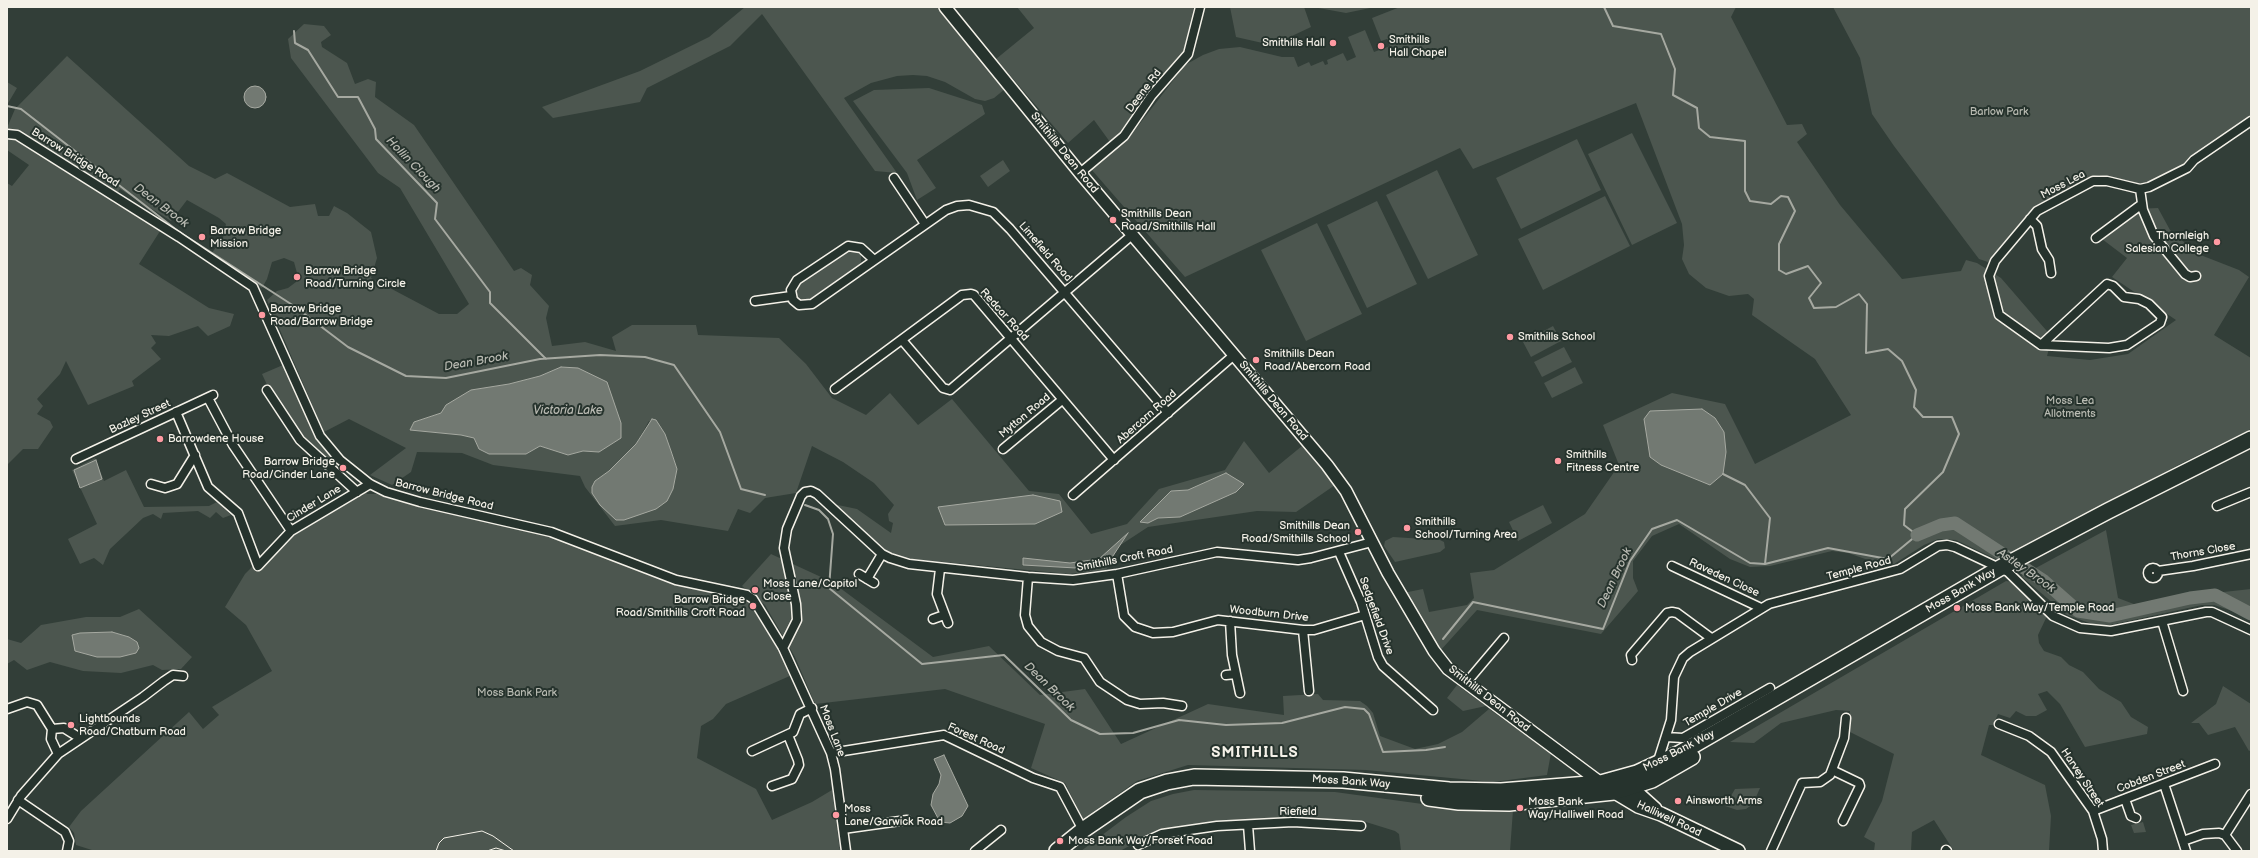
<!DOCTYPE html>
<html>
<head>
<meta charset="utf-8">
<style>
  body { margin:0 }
  #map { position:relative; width:2258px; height:858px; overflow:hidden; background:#323e38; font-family:"Balsamiq Sans",sans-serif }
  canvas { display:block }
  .frame { position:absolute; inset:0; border:8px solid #f4f1e8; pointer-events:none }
</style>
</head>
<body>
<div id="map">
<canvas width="2258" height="858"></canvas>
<div class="frame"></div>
</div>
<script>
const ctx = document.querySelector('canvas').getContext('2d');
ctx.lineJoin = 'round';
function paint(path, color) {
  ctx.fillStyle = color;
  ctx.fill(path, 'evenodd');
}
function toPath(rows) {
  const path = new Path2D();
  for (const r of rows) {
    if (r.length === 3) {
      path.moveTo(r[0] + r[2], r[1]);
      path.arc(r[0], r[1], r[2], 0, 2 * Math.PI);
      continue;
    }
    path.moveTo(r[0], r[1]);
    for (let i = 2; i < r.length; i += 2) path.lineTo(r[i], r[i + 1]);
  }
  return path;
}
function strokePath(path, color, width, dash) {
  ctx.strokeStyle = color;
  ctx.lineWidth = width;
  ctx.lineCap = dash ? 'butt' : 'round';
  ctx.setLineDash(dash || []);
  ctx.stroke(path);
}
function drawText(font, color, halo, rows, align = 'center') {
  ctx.font = font + ' "Balsamiq Sans",sans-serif';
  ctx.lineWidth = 4;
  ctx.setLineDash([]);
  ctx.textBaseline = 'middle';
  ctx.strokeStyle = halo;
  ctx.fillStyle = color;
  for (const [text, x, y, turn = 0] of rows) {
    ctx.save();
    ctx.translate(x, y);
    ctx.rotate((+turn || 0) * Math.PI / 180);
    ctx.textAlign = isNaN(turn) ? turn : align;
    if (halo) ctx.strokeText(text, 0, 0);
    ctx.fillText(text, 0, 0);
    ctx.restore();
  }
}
paint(toPath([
  [745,7,939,7,1005,89,994,98,985,101,975,99,945,82,927,76,913,75,897,76,871,83,844,98,897,173,875,171,762,14,730,46,647,88,640,102,553,118,542,107,640,71,709,37],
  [1017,7,1194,7,1183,53,1145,94,1121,132,1110,142,1094,120,1068,143,996,59,1034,28],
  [1230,7,1304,7,1311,27,1277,43,1267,44,1236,37],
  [1313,7,1375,7,1346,13],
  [1400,7,1736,7,1731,17,1787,125,1802,124,1807,134,1797,142,1840,205,1902,279,1961,271,1966,260,1977,263,2001,278,2052,337,2047,356,2090,360,2128,354,2176,320,2112,277,2127,258,2102,239,2136,209,2158,208,2170,230,2198,254,2239,270,2249,277,2214,335,2251,358,2251,429,2180,464,2000,561,1956,540,1938,539,1924,545,1894,564,1871,561,1848,553,1832,551,1770,566,1750,567,1730,559,1679,524,1652,536,1633,561,1633,578,1638,591,1601,634,1477,610,1440,651,1403,593,1423,589,1429,612,1467,605,1474,598,1470,573,1494,570,1585,514,1619,465,1603,425,1672,393,1725,404,1755,464,1851,415,1815,359,1752,315,1754,299,1748,294,1729,296,1706,288,1689,274,1682,259,1684,245,1682,224,1636,103,1473,169,1460,148,1185,277,1091,169,1131,135,1185,65,1203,55,1219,49,1240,47,1282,57,1294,57,1298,67,1309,62,1311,66,1323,61,1325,65,1328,64,1327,60,1343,53,1347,61,1356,57,1348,37,1365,30,1374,52,1390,46,1387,39,1381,41,1372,18],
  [1833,7,2251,7,2251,121,2176,172,2140,186,2099,175,2090,177,2070,195,2037,211,1991,263,1979,259,1894,146,1872,114,1860,58],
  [304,24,324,26,331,35,321,42,322,47,347,63,355,84,368,79,376,82,375,97,414,125,514,271,521,268,532,275,530,285,549,306,546,318,552,346,585,342,616,351,612,337,632,325,696,325,698,335,779,338,806,364,832,398,866,415,890,393,918,425,952,399,1029,491,1059,494,1091,534,1127,524,1159,489,1225,470,1244,441,1269,473,1302,446,1335,485,1296,512,1257,511,1148,527,1119,546,1106,570,1069,574,912,559,886,551,833,504,857,509,891,533,893,523,889,521,888,514,894,505,874,483,843,462,812,446,796,493,765,498,750,513,738,509,728,531,661,520,615,526,585,487,580,476,493,465,462,453,417,452,411,472,392,485,370,475,406,448,349,419,324,432,267,300,277,291,288,288,296,282,297,273,294,262,284,258,272,262,267,279,262,288,211,254,223,238,226,224,219,218,187,200,171,221,120,189,112,202,162,228,139,264,209,308,234,314,230,326,208,336,198,326,169,336,151,335,156,343,151,348,161,359,132,381,134,386,88,405,66,361,60,374,37,399,43,406,37,414,50,421,53,427,38,449,23,449,7,465,7,183,12,186,29,165,7,150,7,128,15,109,67,56,189,166,215,179,227,173,290,207,315,204,318,216,329,216,334,206,347,213,371,232,377,258,371,278,439,314,457,314,469,304,400,188,378,173,291,58,288,39],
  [561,367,607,382,599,452,583,451,568,455,540,446,526,454,489,454,479,449,474,438,461,435,410,430,414,422,441,413,471,390,509,384,540,376],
  [649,421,665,434,677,469,595,481,609,471,636,444],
  [1226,473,1235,492,1180,517,1158,518,1171,491,1188,490],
  [7,82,17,88,7,105],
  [929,88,982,105,985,114,917,160,936,188,917,200,907,173,853,101,874,90],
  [1632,133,1677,223,1632,245,1588,154],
  [1577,139,1601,190,1521,229,1496,178],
  [1003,160,1010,171,988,187,980,176],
  [1437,170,1478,255,1428,279,1386,195],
  [1605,196,1630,246,1543,290,1518,239],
  [1377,201,1417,284,1367,308,1327,225],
  [1317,223,1362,314,1306,341,1261,250],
  [848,250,858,250,861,255,861,262,858,267,809,300,802,302,797,299,795,293,798,284],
  [1553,326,1561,341,1531,357,1523,342],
  [1564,347,1572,362,1542,377,1534,362],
  [283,365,317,436,342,472,314,449,294,428,268,387,262,374],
  [1575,367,1583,383,1552,398,1544,383],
  [95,458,104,481,126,470,144,507,209,506,217,502,231,515,223,518,216,512,210,518,198,511,163,513,161,519,153,514,143,518,110,549,103,565,94,558,80,564,68,539,97,524,72,470],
  [363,488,367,494,377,494,412,505,549,535,676,580,747,595,783,648,792,675,726,704,713,719,701,726,697,758,756,789,772,820,812,802,832,790,840,851,95,851,76,845,74,833,69,827,81,811,189,712,203,729,219,715,212,707,272,671,246,625,225,607,245,574,253,566,261,568,291,531],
  [1543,505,1552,523,1518,541,1509,522],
  [2106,530,2118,598,2139,606,2187,596,2251,589,2251,617,2214,605,2202,605,2110,625,2095,625,2067,615,2021,576],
  [1393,537,1440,540,1444,542,1445,548,1440,552,1395,562,1384,546,1385,541],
  [771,554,832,582,933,657,989,646,1040,695,1085,689,1121,744,1208,704,1284,715,1283,696,1318,694,1323,700,1360,701,1367,706,1373,713,1380,736,1415,749,1438,744,1462,732,1489,709,1551,753,1547,775,1493,782,1366,770,1188,765,1137,781,1083,819,1065,783,1031,768,1045,724,945,689,815,704,795,657,765,605,742,586],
  [2006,581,2013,582,2047,616,2038,635,2039,643,2044,651,2061,657,2069,665,2083,672,2099,689,2121,702,2131,717,2148,727,2147,734,2085,747,2060,704,2047,691,2038,694,2047,710,2036,716,2026,716,2016,711,2010,718,1998,714,1993,725,1989,725,1981,755,2045,785,2051,816,2049,851,1954,851,1934,820,1912,832,1911,851,1874,851,1875,843,1864,837,1882,801,1894,754,1848,731,1850,711,1836,710,1781,723,1754,743,1730,742],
  [139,609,192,657,181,669,162,670,153,665,121,673,83,671,50,662,27,670,14,660,7,664,7,639,21,643,41,625,86,617,120,617],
  [112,632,129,637,137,642,136,653,120,657,97,657],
  [1457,685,1486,706,1463,711,1447,698],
  [2223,686,2251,704,2251,750,2249,751,2235,727,2208,735,2199,723,2191,723,2216,704],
  [1760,788,1753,804,1746,809,1737,810,1725,806,1735,789],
  [1194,790,1335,792,1437,806,1513,810,1510,851,1401,851,1399,834,1395,831,1366,822,1306,818,1217,822,1167,829,1153,833,1120,851,1081,851,1126,817,1151,801,1173,794],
  [2143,822,2146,832,2134,833,2131,825]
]), '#4c564f');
const water = toPath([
  [255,97,11],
  [561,367,578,368,607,382,621,423,621,438,599,452,583,451,568,455,540,446,526,454,489,454,479,449,474,438,461,435,410,430,414,422,441,413,446,405,471,390,509,384,540,376,561,367],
  [1702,409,1715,418,1724,432,1726,452,1723,474,1710,485,1661,465,1650,457,1644,419,1650,411,1702,409],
  [652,419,656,420,665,434,671,451,677,469,673,489,667,501,656,509,624,520,616,520,600,505,592,493,592,487,595,481,609,471,636,444,652,419],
  [96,460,102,479,80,488,74,470,96,460],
  [1226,473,1244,484,1236,492,1180,517,1158,518,1148,523,1140,522,1171,491,1188,490,1226,473],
  [1033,495,1060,501,1062,512,1035,524,945,525,938,507,1033,495],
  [1128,533,1107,565,1076,568,1023,565,1023,558,1070,563,1099,559,1128,533],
  [112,632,129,637,137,642,139,648,136,653,120,657,97,657,75,651,72,635,80,633,112,632],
  [944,755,968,806,962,816,950,823,940,822,931,805,933,794,939,784,941,775,934,759,944,755]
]);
paint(water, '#727972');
strokePath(water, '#a6a9a1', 1);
strokePath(toPath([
  [294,31,295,43,308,50,338,97,358,97,375,129,376,139,437,203,435,219,490,292,490,303,546,359],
  [7,106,21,109,178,231,294,306,348,347,406,376,446,378,540,359,600,355,645,357,674,365,720,432,741,489,765,495],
  [1723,474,1745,485,1770,518,1765,564],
  [805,505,819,510,828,519,833,534,829,588,922,664,1004,655,1071,720,1100,734,1133,733,1179,720,1226,725,1282,723,1345,707,1364,709,1369,714,1383,752,1426,750,1445,747],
  [1443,639,1473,602,1603,629,1630,561,1652,529,1677,520,1750,563,1765,564,1828,548,1888,559,1917,535,1904,525,1905,509,1943,472,1959,434,1952,417,1923,417,1914,407,1916,390,1902,361,1888,349,1866,353,1867,304,1859,294,1836,307,1814,308,1809,298,1821,283,1808,266,1786,274,1779,270,1779,244,1795,211,1788,197,1781,196,1771,204,1750,201,1745,191,1745,141,1710,137,1699,128,1697,108,1673,95,1675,69,1661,34,1613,26,1604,7]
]), '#a6a9a1', 2);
strokePath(toPath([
  [1917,535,1941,525,1955,523,2044,581,2078,611,2110,616,2190,598,2215,595,2251,614]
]), '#727972', 13);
const street = toPath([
  [7,134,17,135,179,237,253,287,320,436,340,460,370,484,386,492,420,502,551,532,676,580,747,595,753,599,783,648,831,753,835,769,846,851],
  [1080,173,1124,136,1152,95,1188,54,1200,7],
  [894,178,925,224],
  [2140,189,2143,210,2154,236,2185,274,2190,277,2196,276],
  [2030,219,2037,226,2042,249,2049,260,2051,273],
  [2096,238,2142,204],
  [873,259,861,248,848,246,797,280,791,290,793,300,799,305,812,304,946,210,957,206,969,205,993,212,1010,229,1168,413],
  [755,301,791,296],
  [902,340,943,388,950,390,1132,235],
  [2041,345,2107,284,2113,286,2124,297,2139,299,2149,304,2162,317,2160,323,2127,345,2109,348,2041,345,1999,315,1989,276,1995,261,2037,211,2093,181,2107,181,2140,189,2149,187,2187,168,2194,160,2251,121],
  [835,389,962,295,971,294,974,295,1114,460],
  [267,390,300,440,357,492],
  [208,398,233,445,291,531],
  [176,412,208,487,238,513,258,566,291,531,370,484],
  [1003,449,1062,400],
  [76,459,213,395],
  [151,484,165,488,177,484,195,455],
  [1073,495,1234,355],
  [2217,506,2251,492],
  [1339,552,1361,602,1378,657,1383,666,1433,710],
  [1672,566,1761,608],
  [2153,573,5],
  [940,569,937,594,948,623],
  [2158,571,2193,566,2251,554],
  [859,574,874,583],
  [1117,574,1124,616,1135,627,1153,633,1173,632,1218,620,1303,630,1314,630,1365,615],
  [1028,577,1025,615,1028,626,1041,642,1058,651,1084,658,1100,682,1127,700,1140,704,1163,703,1182,706],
  [867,579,882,554],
  [933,619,944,615],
  [1230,621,1232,655,1240,693],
  [2162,621,2183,691],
  [1303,630,1309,691],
  [783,648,797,620,796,604,784,548,787,529,801,496,805,492,811,491,817,494,882,554,890,558,909,564,1028,577,1073,580,1117,574,1217,552,1298,560,1311,558,1372,542],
  [1632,660,1631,655,1667,613,1672,612,1677,613,1711,638],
  [1226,675,1236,674],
  [1466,683,1504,638],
  [7,709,27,702,37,705,52,729,51,739,58,754],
  [1999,724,2029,736,2051,752,2093,811,2102,839,2103,851],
  [52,729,64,728,80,738],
  [1666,737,1683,738,1770,688],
  [752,751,793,732,800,714,812,708],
  [831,753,944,735,1033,778,1060,787,1083,830],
  [1657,764,1671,720,1674,677,1683,658,1690,652,1769,604,1900,569,1938,546,1947,545,1955,547,2008,572,2053,616,2080,628,2111,631,2206,612,2212,612,2251,630],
  [1832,770,1859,783,1860,786,1843,821],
  [2164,784,2186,851],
  [772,786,792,779,799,765,798,760,788,735],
  [2125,799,2131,816,2136,818],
  [18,800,65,832,69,841,67,851],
  [2093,811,2215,764],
  [7,819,21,796,58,754,143,697,164,681,173,675,183,676],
  [1248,825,1250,851],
  [843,829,907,820],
  [2225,835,2251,794],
  [2183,841,2203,834,2219,833,2225,835,2237,851],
  [1138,845,1162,834,1217,826,1293,822,1361,826],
  [1946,850,1947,851],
  [975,851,1001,830],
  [1771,851,1802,783,1820,782,1830,775,1844,738,1846,718]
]);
const secondary = toPath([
  [945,7,1080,173,1327,465,1346,491,1388,573,1434,651,1448,669,1601,783]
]);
const primary = toPath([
  [1621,786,1635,791,1655,809],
  [1608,788,1638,806,1661,814,1738,851]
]);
const highway = toPath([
  [1429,798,1459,802,1509,803,1614,792,1652,780,1692,757],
  [1057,851,1083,830,1140,791,1167,782,1194,777,1343,780,1449,790,1501,791,1601,783,1637,773,1680,753,2000,568,2108,511,2251,439]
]);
strokePath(street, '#f4f1e8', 11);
strokePath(secondary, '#f4f1e8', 14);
strokePath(primary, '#f4f1e8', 16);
strokePath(highway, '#f4f1e8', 18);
strokePath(street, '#26332d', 8);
strokePath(secondary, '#26332d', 11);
strokePath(primary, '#26332d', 13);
strokePath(highway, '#26332d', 15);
strokePath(toPath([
  [436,851,439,843,444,838,482,831,493,836,514,851],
  [487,851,496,848,506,851]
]), '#f4f1e8', 1);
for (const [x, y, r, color] of [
  [1333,43,4,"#ff9aa2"],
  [1381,46,4,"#ff9aa2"],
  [1113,220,4,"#ff9aa2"],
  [202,237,4,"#ff9aa2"],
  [2217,242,4,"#ff9aa2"],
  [297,277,4,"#ff9aa2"],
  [262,315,4,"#ff9aa2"],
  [1510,337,4,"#ff9aa2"],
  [1256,360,4,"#ff9aa2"],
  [160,439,4,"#ff9aa2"],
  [1558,461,4,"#ff9aa2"],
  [343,468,4,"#ff9aa2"],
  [1407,528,4,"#ff9aa2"],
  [1358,532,4,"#ff9aa2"],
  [755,590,4,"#ff9aa2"],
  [753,606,4,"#ff9aa2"],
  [1957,608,4,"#ff9aa2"],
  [71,725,4,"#ff9aa2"],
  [1678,801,4,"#ff9aa2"],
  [1520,808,4,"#ff9aa2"],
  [836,815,4,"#ff9aa2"],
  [1060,841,4,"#ff9aa2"]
]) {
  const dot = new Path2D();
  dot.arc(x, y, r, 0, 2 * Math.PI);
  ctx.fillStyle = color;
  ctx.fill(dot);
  strokePath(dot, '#26332d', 1.5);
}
drawText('11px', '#f4f1e8', '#26332d', [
  ["Smithills",1389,40],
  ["Hall Chapel",1389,53],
  ["Smithills Hall",1325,43,"right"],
  ["Smithills Dean",1121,214],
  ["Road/Smithills Hall",1121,227],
  ["Barrow Bridge",210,231],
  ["Mission",210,244],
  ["Thornleigh",2209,236,"right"],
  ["Salesian College",2209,249,"right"],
  ["Barrow Bridge",305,271],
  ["Road/Turning Circle",305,284],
  ["Barrow Bridge",270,309],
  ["Road/Barrow Bridge",270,322],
  ["Smithills School",1518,337],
  ["Smithills Dean",1264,354],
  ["Road/Abercorn Road",1264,367],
  ["Barrowdene House",168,439],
  ["Smithills",1566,455],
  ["Fitness Centre",1566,468],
  ["Barrow Bridge",335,462,"right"],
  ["Road/Cinder Lane",335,475,"right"],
  ["Smithills",1415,522],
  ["School/Turning Area",1415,535],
  ["Smithills Dean",1350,526,"right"],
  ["Road/Smithills School",1350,539,"right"],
  ["Moss Lane/Capitol",763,584],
  ["Close",763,597],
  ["Barrow Bridge",745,600,"right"],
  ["Road/Smithills Croft Road",745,613,"right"],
  ["Moss Bank Way/Temple Road",1965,608],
  ["Lightbounds",79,719],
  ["Road/Chatburn Road",79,732],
  ["Ainsworth Arms",1686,801],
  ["Moss Bank",1528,802],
  ["Way/Halliwell Road",1528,815],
  ["Moss",844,809],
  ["Lane/Garwick Road",844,822],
  ["Moss Bank Way/Forset Road",1068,841]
], 'left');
drawText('11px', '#f4f1e8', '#26332d', [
  ["Deene Rd",1144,91,-53],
  ["Smithills Dean Road",1064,153,51],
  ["Barrow Bridge Road",75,158,32],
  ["Moss Lea",2063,185,-28],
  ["Limefield Road",1045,252,49],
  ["Redcar Road",1004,315,48],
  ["Smithills Dean Road",1273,401,50],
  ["Mytton Road",1025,416,-40],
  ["Bazley Street",140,417,-25],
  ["Abercorn Road",1147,417,-41],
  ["Barrow Bridge Road",444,495,14],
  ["Cinder Lane",314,504,-31],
  ["Thorns Close",2203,552,-10],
  ["Smithills Croft Road",1125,559,-11],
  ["Temple Road",1859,569,-15],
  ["Raveden Close",1724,578,25],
  ["Moss Bank Way",1961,591,-30],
  ["Woodburn Drive",1269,614,6],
  ["Sedgefield Drive",1376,616,70],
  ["Smithills Dean Road",1489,699,38],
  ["Temple Drive",1713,708,-30],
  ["Moss Lane",832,731,69],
  ["Forest Road",976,739,24],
  ["Moss Bank Way",1679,751,-27],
  ["Cobden Street",2151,777,-21],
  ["Harvey Street",2082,778,56],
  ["Moss Bank Way",1351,782,4],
  ["Riefield",1298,812],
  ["Halliwell Road",1669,819,25]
]);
drawText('11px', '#b9bbb2', '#26332d', [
  ["Barlow Park",1999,112],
  ["Moss Lea",2070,401],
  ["Allotments",2070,414],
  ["Moss Bank Park",517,693]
]);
drawText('italic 12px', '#babbb3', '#26332d', [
  ["Hollin Clough",413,165,46],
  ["Dean Brook",161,206,37],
  ["Dean Brook",476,362,-10],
  ["Victoria Lake",568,411],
  ["Astley Brook",2026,571,35],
  ["Dean Brook",1615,578,-65],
  ["Dean Brook",1049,687,44]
]);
ctx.letterSpacing = '1px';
drawText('bold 15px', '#f4f1e8', '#26332d', [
  ["SMITHILLS",1255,753]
]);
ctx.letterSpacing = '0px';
</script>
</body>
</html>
